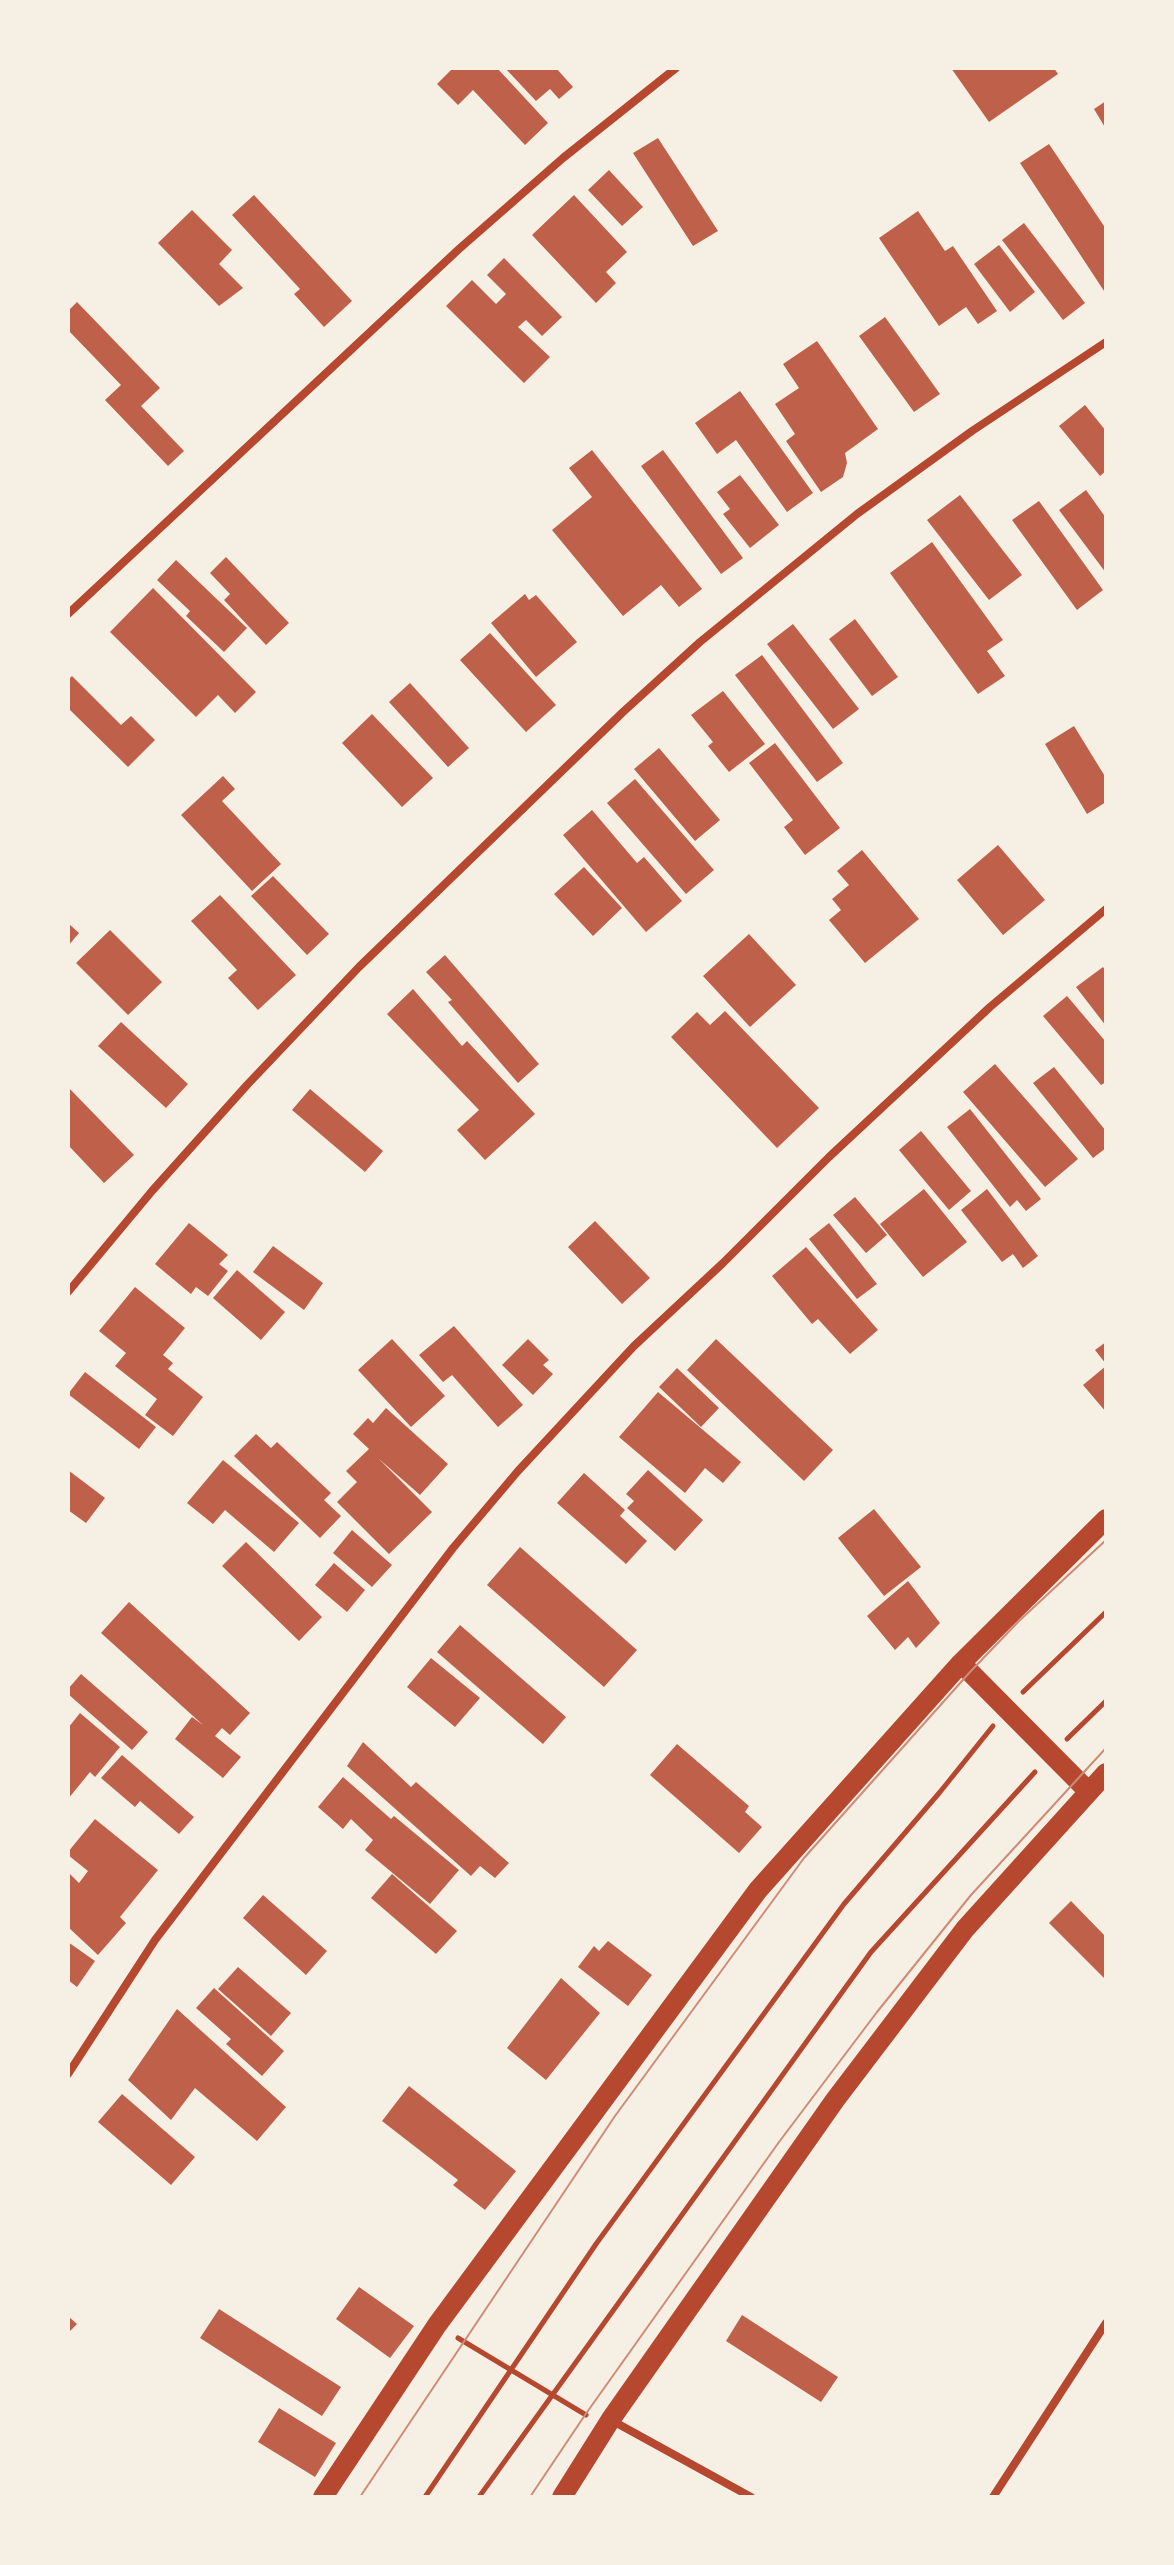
<!DOCTYPE html>
<html>
<head>
<meta charset="utf-8">
<style>
  body { margin:0 }
  #map { position:relative; width:1174px; height:2565px; overflow:hidden; background:#f6efe4; font-family:Mulish,sans-serif }
  canvas { display:block }
  .frame { position:absolute; inset:0; border:70px solid #f6efe4; pointer-events:none }
</style>
</head>
<body>
<div id="map">
<canvas width="1174" height="2565"></canvas>
<div class="frame"></div>
</div>
<script>
const ctx = document.querySelector('canvas').getContext('2d');
ctx.lineJoin = 'round';
function paint(path, color) {
  ctx.fillStyle = color;
  ctx.fill(path, 'evenodd');
}
function toPath(rows) {
  const path = new Path2D();
  for (const r of rows) {
    path.moveTo(r[0], r[1]);
    for (let i = 2; i < r.length; i += 2) path.lineTo(r[i], r[i + 1]);
  }
  return path;
}
function strokePath(path, color, width, dash) {
  ctx.strokeStyle = color;
  ctx.lineWidth = width;
  ctx.lineCap = dash ? 'butt' : 'round';
  ctx.setLineDash(dash || []);
  ctx.stroke(path);
}
paint(toPath([
  [453,68,497,68,548,123,525,145,473,90,458,105,437,84],
  [505,68,556,68,573,87,559,99,550,89,536,101],
  [951,68,1054,68,1058,74,989,122],
  [1106,101,1106,129,1094,109],
  [658,138,718,231,693,246,633,153],
  [1049,144,1106,229,1106,294,1020,163],
  [609,170,643,207,622,226,588,190],
  [254,195,352,301,324,327,294,294,300,289,232,215],
  [574,195,627,252,606,272,616,283,596,303,532,235],
  [192,210,232,250,219,264,243,288,219,306,158,243],
  [918,211,945,251,953,246,997,311,978,324,966,307,939,326,879,238],
  [1024,223,1085,303,1063,320,1002,240],
  [999,245,1035,292,1010,312,974,264],
  [504,258,562,317,542,336,526,320,518,327,550,357,524,383,446,306,472,280,496,304,506,294,487,275],
  [77,302,160,388,141,406,184,451,168,466,105,400,121,385,68,330,68,311],
  [885,317,940,394,914,412,859,336],
  [817,341,878,429,845,453,847,463,843,477,821,492,786,441,795,434,775,404,799,388,783,364],
  [740,391,813,493,787,512,736,440,717,454,695,423],
  [1085,405,1106,431,1106,471,1100,476,1059,426],
  [592,450,702,589,679,607,661,585,623,616,552,530,592,497,569,468],
  [663,450,743,558,721,574,641,466],
  [740,475,779,525,750,548,723,514,730,509,717,492],
  [1086,490,1106,518,1106,573,1059,510],
  [960,495,1022,575,989,600,927,520],
  [1039,501,1103,590,1077,610,1012,520],
  [932,542,1003,640,987,651,1005,676,978,694,890,573],
  [226,557,289,623,266,645,224,600,230,594,210,573],
  [176,560,247,628,224,652,186,616,190,611,157,580],
  [153,588,256,692,235,713,218,695,196,717,110,632],
  [525,594,529,600,536,595,577,642,536,677,491,623],
  [855,619,898,677,872,696,829,639],
  [793,624,859,709,833,729,767,644],
  [490,633,556,705,526,732,460,660],
  [762,655,843,763,817,782,735,675],
  [72,676,121,725,131,716,155,740,128,767,68,708,68,680],
  [410,683,469,748,448,767,389,702],
  [723,691,765,744,729,772,708,746,713,742,691,715],
  [372,714,433,778,402,807,342,743],
  [1074,726,1106,778,1106,802,1087,814,1045,744],
  [775,743,840,828,805,855,784,827,793,820,749,763],
  [659,748,720,820,695,841,634,769],
  [223,776,235,789,222,801,281,864,252,891,181,815],
  [635,779,714,870,686,894,607,803],
  [592,810,637,863,644,857,682,901,646,932,563,835],
  [998,845,1045,900,1003,935,957,880],
  [862,850,919,919,865,963,829,920,841,910,832,899,849,885,837,871],
  [584,867,622,908,593,936,554,894],
  [273,876,329,934,307,955,251,896],
  [220,895,296,975,258,1010,228,978,237,970,191,921],
  [68,923,79,933,68,946],
  [110,930,162,982,128,1015,76,963],
  [749,934,796,985,750,1027,703,976],
  [445,955,539,1064,518,1083,448,1002,452,1000,426,972],
  [1103,967,1106,971,1106,1026,1076,987],
  [413,989,462,1046,467,1041,535,1114,485,1160,457,1130,479,1110,387,1014],
  [1067,996,1106,1042,1106,1082,1101,1085,1043,1016],
  [725,1011,819,1108,777,1148,671,1037,697,1012,710,1025],
  [121,1022,188,1084,166,1108,98,1046],
  [995,1064,1078,1159,1045,1187,963,1092],
  [1054,1067,1106,1131,1106,1148,1093,1158,1033,1083],
  [68,1087,134,1155,104,1183,68,1145],
  [310,1089,383,1151,365,1172,292,1110],
  [970,1109,1041,1199,1026,1211,1017,1200,1010,1207,947,1127],
  [921,1131,971,1191,949,1210,899,1150],
  [924,1189,967,1242,923,1277,880,1224],
  [987,1189,1038,1256,1023,1268,1013,1254,1002,1262,961,1210],
  [855,1197,887,1235,866,1253,833,1215],
  [595,1221,650,1278,622,1304,568,1247],
  [189,1223,228,1255,219,1264,228,1271,208,1296,196,1287,191,1294,155,1264],
  [829,1223,877,1284,857,1299,809,1239],
  [273,1246,323,1283,304,1310,253,1272],
  [806,1247,878,1330,850,1354,818,1319,812,1324,772,1276],
  [237,1270,285,1312,261,1340,213,1298],
  [135,1287,185,1328,163,1355,173,1363,168,1369,203,1397,173,1436,145,1415,157,1399,115,1366,126,1353,99,1331],
  [454,1326,523,1405,498,1427,452,1375,443,1382,419,1355],
  [392,1339,445,1396,411,1427,358,1370],
  [528,1339,549,1360,543,1365,553,1374,533,1395,502,1365],
  [716,1339,833,1450,804,1481,687,1370],
  [1106,1342,1106,1364,1095,1350],
  [1106,1366,1106,1412,1083,1385],
  [677,1368,719,1408,701,1427,659,1387],
  [85,1372,156,1427,139,1449,68,1394],
  [658,1392,741,1462,723,1483,705,1468,685,1493,619,1437],
  [386,1408,448,1464,420,1495,378,1458,432,1512,389,1554,337,1502,357,1482,346,1471,369,1449,353,1434,368,1418,373,1423],
  [256,1434,271,1448,277,1442,331,1493,324,1500,341,1516,320,1538,234,1456],
  [223,1460,299,1523,274,1552,225,1510,213,1524,187,1503],
  [68,1470,105,1498,86,1523,68,1510],
  [648,1470,703,1520,675,1551,627,1508,634,1501,626,1494],
  [584,1473,625,1510,620,1516,647,1541,626,1564,557,1503],
  [874,1509,921,1567,884,1596,838,1538],
  [352,1530,392,1565,372,1587,333,1553],
  [246,1542,322,1617,299,1641,222,1566],
  [520,1547,637,1650,604,1687,487,1585],
  [334,1563,365,1590,347,1612,315,1585],
  [908,1581,940,1623,916,1648,908,1637,895,1650,867,1616],
  [129,1602,250,1713,230,1735,222,1728,215,1736,241,1757,223,1778,175,1739,192,1717,203,1725,101,1633],
  [460,1625,566,1717,543,1744,437,1652],
  [431,1658,480,1698,455,1727,407,1687],
  [81,1674,148,1732,132,1750,68,1694,68,1689],
  [80,1713,120,1747,95,1777,90,1772,68,1799,68,1728],
  [363,1742,411,1787,416,1782,509,1863,495,1878,480,1866,471,1876,347,1766],
  [677,1744,749,1806,745,1812,762,1827,739,1853,650,1775],
  [122,1755,194,1817,179,1834,140,1801,135,1807,101,1778],
  [343,1777,391,1819,394,1816,459,1870,430,1904,365,1850,373,1840,351,1819,343,1829,318,1807],
  [95,1819,158,1870,120,1917,126,1923,98,1955,68,1927,68,1872,79,1883,88,1871,68,1855,68,1852],
  [392,1874,457,1931,436,1954,371,1898],
  [263,1895,327,1951,306,1975,243,1918],
  [1071,1901,1106,1937,1106,1980,1049,1923],
  [608,1941,652,1975,628,2006,578,1967,594,1946,599,1951],
  [68,1942,95,1961,77,1987,68,1980],
  [238,1967,291,2013,271,2036,218,1989],
  [561,1978,600,2013,546,2080,507,2048],
  [214,1988,284,2051,262,2076,226,2044,231,2039,196,2008],
  [177,2009,286,2107,257,2141,195,2088,171,2120,128,2080],
  [409,2086,516,2171,485,2210,453,2185,458,2180,382,2121],
  [122,2094,195,2157,171,2185,98,2122],
  [359,2287,414,2326,390,2358,336,2319],
  [219,2309,341,2387,322,2416,200,2338],
  [742,2315,838,2377,821,2402,726,2341],
  [68,2316,77,2324,68,2333],
  [279,2408,336,2443,315,2477,258,2442]
]), '#bf614a');
strokePath(toPath([
  [1023,1692,1106,1612],
  [1067,1739,1106,1701],
  [458,2338,586,2415],
  [425,2497,596,2244,844,1904,940,1792,993,1726],
  [479,2497,871,1952,1035,1772]
]), '#b5482f', 5);
strokePath(toPath([
  [68,614,459,249,563,158,676,68],
  [68,1292,152,1191,247,1085,359,967,623,712,700,642,857,514,972,431,1106,342],
  [68,2074,155,1940,453,1548,518,1471,634,1346,723,1263,829,1157,990,1007,1106,909],
  [611,2420,751,2497],
  [993,2497,1106,2323]
]), '#b5482f', 8);
strokePath(toPath([
  [961,1663,1088,1791],
  [323,2497,437,2325,758,1890,961,1663,1106,1519],
  [562,2497,611,2419,835,2100,965,1929,1106,1773]
]), '#b5482f', 20);
strokePath(toPath([
  [360,2497,615,2116,804,1858,970,1672,1019,1621,1106,1540],
  [530,2497,585,2415,779,2142,877,2012,971,1895,1106,1748]
]), '#cf8b77', 2);
</script>
</body>
</html>
